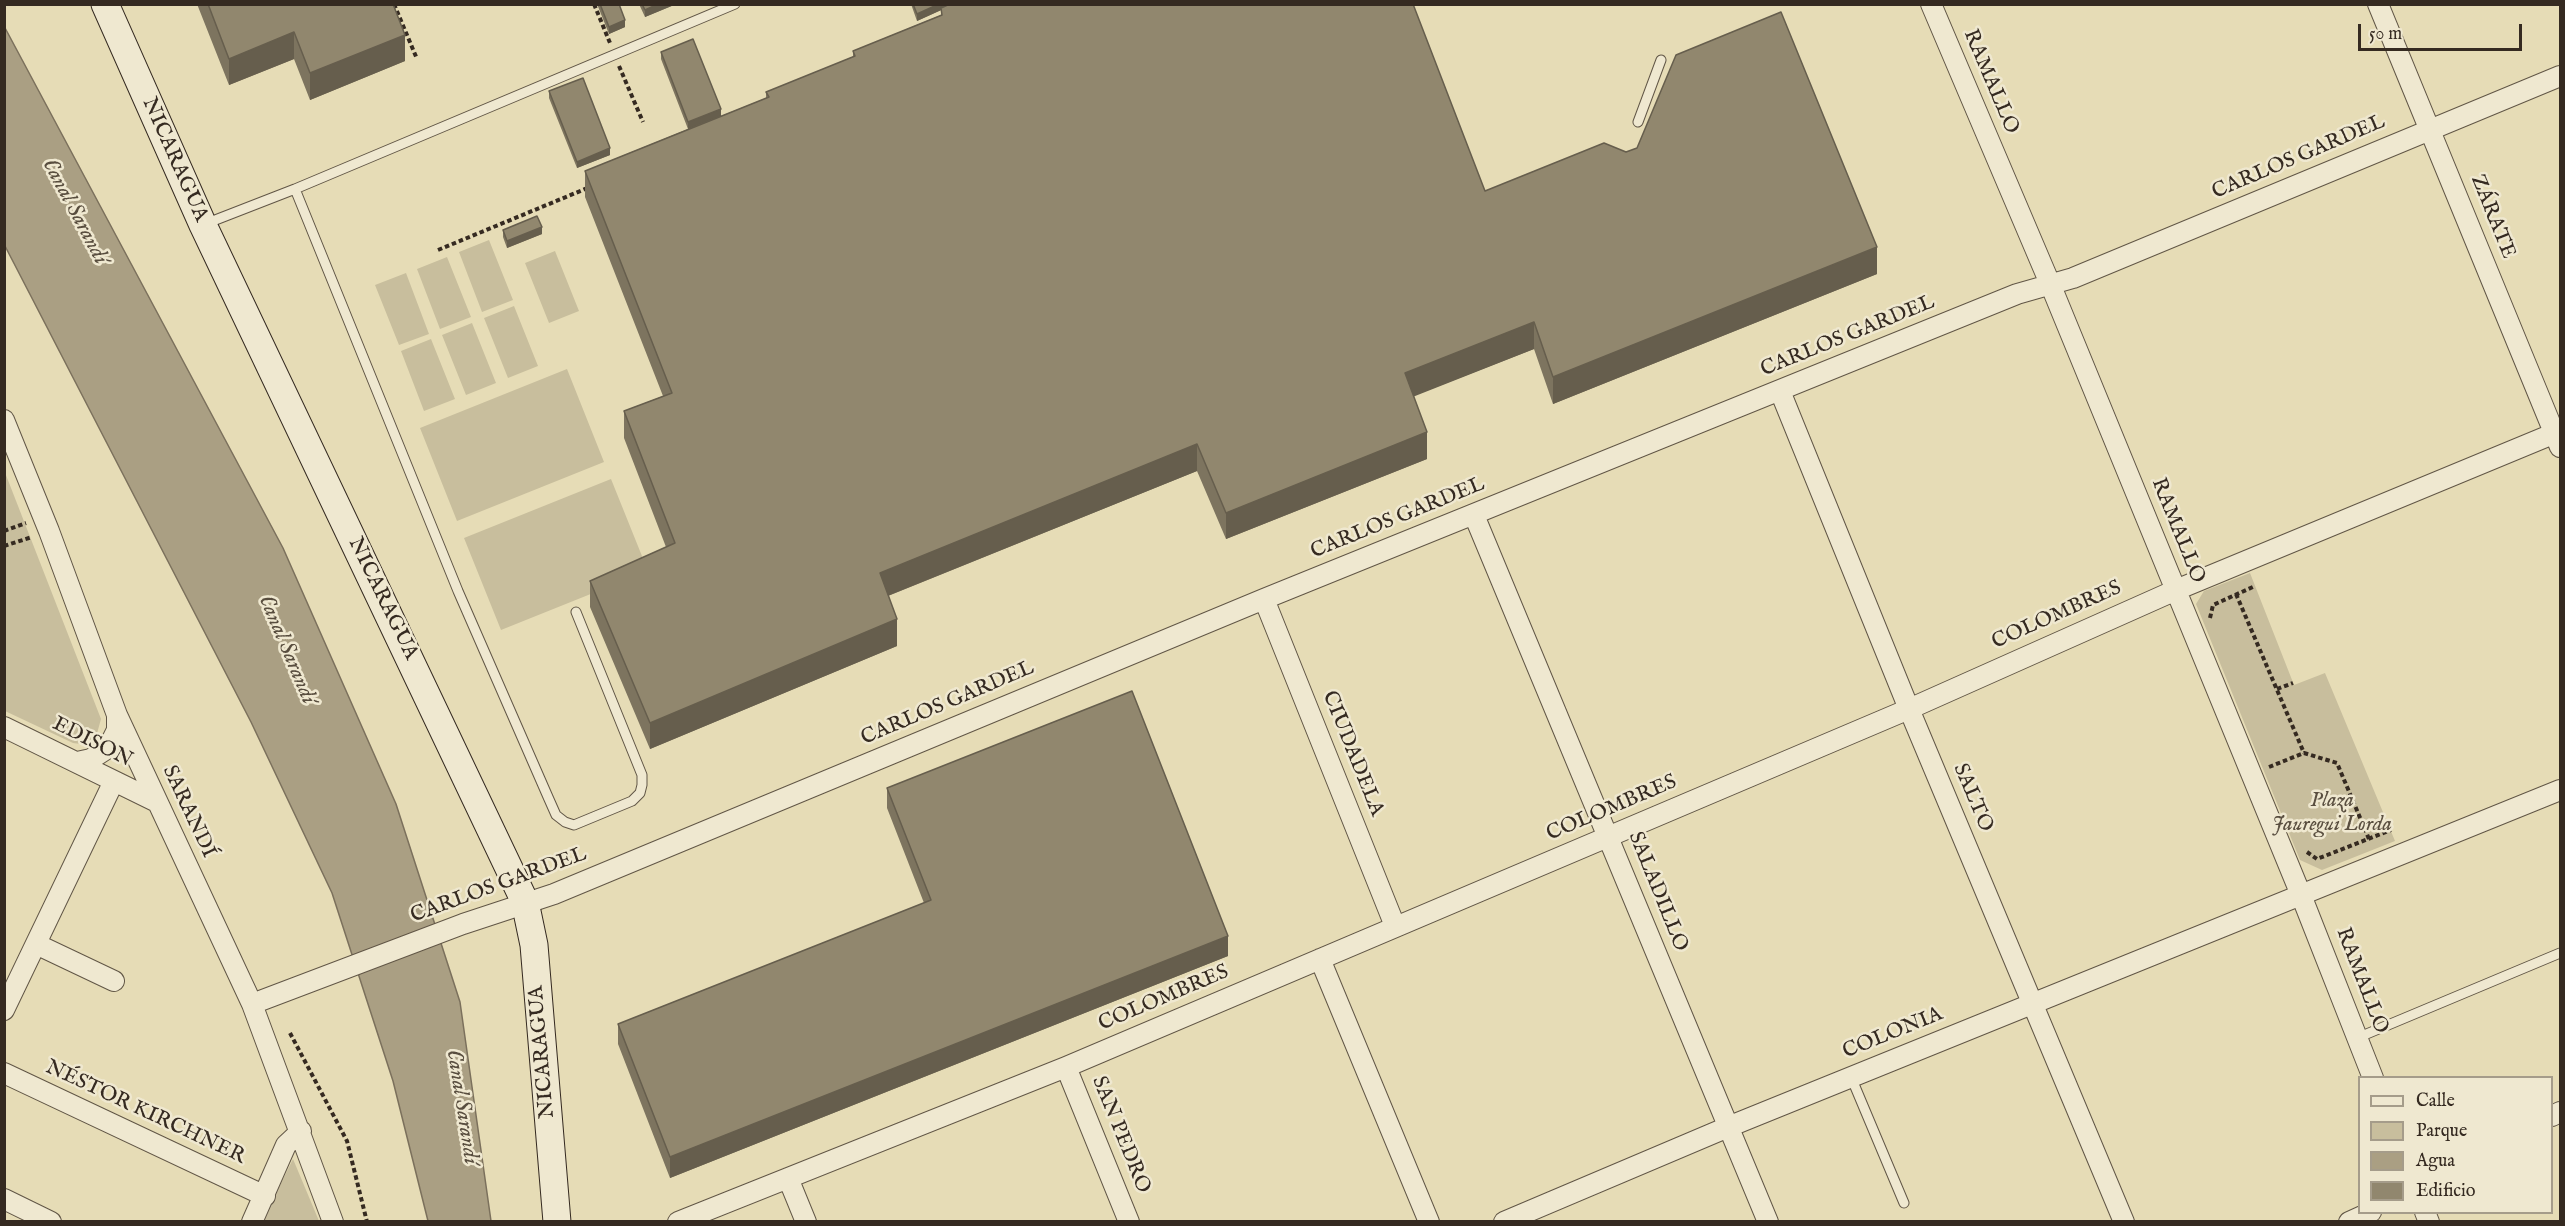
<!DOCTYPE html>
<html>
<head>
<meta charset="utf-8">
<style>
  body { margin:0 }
  #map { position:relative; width:2565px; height:1226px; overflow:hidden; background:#e6dcb6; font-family:"IM FELL English",serif }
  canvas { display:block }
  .frame { position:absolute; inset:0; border:6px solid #352a21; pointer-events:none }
  .legend { position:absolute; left:2358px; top:1076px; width:195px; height:138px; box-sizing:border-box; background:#efe8d0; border:2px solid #a59c8a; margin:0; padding:8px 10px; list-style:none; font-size:18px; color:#352a21 }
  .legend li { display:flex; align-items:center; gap:12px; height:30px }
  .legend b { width:30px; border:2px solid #a59c8a }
  .scale { position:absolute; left:2358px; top:24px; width:164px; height:27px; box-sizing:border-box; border:3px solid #352a21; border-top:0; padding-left:8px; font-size:18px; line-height:21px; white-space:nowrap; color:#352a21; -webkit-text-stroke:4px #efe8d0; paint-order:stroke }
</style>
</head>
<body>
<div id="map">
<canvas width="2565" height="1226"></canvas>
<div class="frame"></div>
<ul class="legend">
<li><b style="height:8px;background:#efe8d0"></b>Calle</li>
<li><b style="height:16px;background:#c8be9d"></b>Parque</li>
<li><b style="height:16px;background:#aa9f83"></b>Agua</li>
<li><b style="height:16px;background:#91876e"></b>Edificio</li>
</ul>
<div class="scale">50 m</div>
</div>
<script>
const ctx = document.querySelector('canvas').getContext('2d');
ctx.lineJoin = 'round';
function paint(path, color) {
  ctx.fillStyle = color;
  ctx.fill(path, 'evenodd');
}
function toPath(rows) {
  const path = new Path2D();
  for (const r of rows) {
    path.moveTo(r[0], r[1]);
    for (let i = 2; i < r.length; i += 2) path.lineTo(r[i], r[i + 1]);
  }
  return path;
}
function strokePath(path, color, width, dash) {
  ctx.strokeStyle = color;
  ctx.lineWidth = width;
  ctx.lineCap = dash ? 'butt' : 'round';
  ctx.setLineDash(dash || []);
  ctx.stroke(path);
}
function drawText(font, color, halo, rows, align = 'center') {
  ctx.font = font + ' "IM FELL English",serif';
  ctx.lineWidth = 5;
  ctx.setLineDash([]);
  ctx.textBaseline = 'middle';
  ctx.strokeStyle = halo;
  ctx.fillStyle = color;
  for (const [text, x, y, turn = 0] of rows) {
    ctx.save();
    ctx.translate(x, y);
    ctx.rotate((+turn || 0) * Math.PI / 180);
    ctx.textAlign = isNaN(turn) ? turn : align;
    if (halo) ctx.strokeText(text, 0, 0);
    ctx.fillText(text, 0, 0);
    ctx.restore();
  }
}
paint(toPath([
  [489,240,513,300,482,312,459,252],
  [555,251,579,311,549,323,525,263],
  [447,257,471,317,440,329,417,269],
  [406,273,429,334,399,345,375,285],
  [514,306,538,366,508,378,484,318],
  [472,323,496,383,466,395,442,335],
  [431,339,455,399,424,411,401,351],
  [567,369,604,462,457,521,420,428],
  [4,470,101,719,96,737,88,745,73,743,5,711],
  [611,479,648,571,501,630,464,538],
  [2250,573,2294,685,2325,673,2395,841,2322,870,2300,860,2196,604,2204,591],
  [293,1159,319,1221,262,1221]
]), '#c8be9d');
const water = toPath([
  [4,26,283,548,396,804,460,1002,491,1221,428,1221,393,1081,332,893,251,722,5,246,4,26]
]);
paint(water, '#aa9f83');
strokePath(water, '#7b705c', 1.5);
const service = toPath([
  [1638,122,1661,60],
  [295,189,458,591,548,797,556,815,565,822,574,825,632,801,640,793,642,785,642,775,576,612],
  [205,224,295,189,735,4],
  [2357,1038,2560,953],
  [1851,1077,1904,1203]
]);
const minor = toPath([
  [1931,4,2051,286,2301,895,2373,1078],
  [2378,4,2560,447],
  [1780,391,1909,709,2124,1222],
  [4,420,49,531,117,715,252,1004,333,1222],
  [1474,515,1768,1222],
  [1264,599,1395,926],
  [4,727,157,802],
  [77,762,91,759,108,748,117,730,117,715],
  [36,944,114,981],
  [1320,959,1429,1222],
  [252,1004,463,924,554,894,1264,599,2017,294,2073,278,2560,76],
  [4,1010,114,781],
  [1066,1067,1129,1222],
  [4,1073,265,1196],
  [2552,1116,2560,1112],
  [788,1178,806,1222],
  [4,1199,51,1222],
  [2425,1212,2429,1222],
  [252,1222,286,1145,301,1131],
  [678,1222,1066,1067,1909,709,2176,590,2560,431],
  [1504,1222,1728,1127,2560,790],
  [2349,1222,2371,1212]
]);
const secondary = toPath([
  [105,4,203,225,525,902,534,945,557,1222]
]);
strokePath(service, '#615646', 11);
strokePath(minor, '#615646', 22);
strokePath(secondary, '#352a21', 29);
strokePath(toPath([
  [394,4,417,59],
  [594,4,610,43],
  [619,66,643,122],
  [438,250,590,187],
  [4,531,26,523],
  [4,546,32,537],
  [2236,594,2304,753],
  [2210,618,2213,605,2255,586],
  [2277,689,2293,683],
  [2269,767,2304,753,2337,763,2369,839],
  [2307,852,2317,859,2391,830],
  [290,1033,347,1141,367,1222]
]), '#352a21', 4, [4.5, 3]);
strokePath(service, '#efe8d0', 9);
strokePath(minor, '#efe8d0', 20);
strokePath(secondary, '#efe8d0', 27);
paint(toPath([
  [197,4,393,4,405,61,310,100,294,59,229,85],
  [597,4,619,4,625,27,609,34],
  [639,4,674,4,674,5,645,17],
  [911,4,948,4,1485,191,1877,274,1553,404,1534,349,1413,396,1427,459,1226,539,1197,471,888,596,897,646,650,749,590,607,590,581,666,547,624,438,624,411,663,396,585,197,585,171,688,129,661,59,661,52,721,116,766,98,766,92,853,57,853,51,941,15,941,10,917,21],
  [549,91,610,155,577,168,549,98],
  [503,230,542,234,507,248,503,237],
  [887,788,1228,956,670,1178,618,1044,618,1024,924,903,887,808]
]), '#7d745f');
paint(toPath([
  [658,4,674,5,645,17,645,10],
  [939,4,948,4,948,7,917,21,917,14],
  [625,20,625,27,609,34,609,27],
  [294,32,294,59,229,85,229,59],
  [405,35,405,61,310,100,310,73],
  [721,109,721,116,688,129,688,122],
  [610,148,610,155,577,168,577,162],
  [542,227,542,234,507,248,507,241],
  [1877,247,1877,274,1553,404,1553,377],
  [1534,322,1534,349,1405,400,1405,373],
  [1427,432,1427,459,1226,539,1226,513],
  [1197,444,1197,471,880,599,880,573],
  [897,619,897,646,650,749,650,723],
  [1228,936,1228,956,670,1178,670,1157]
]), '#665e4d');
const building = toPath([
  [208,4,393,4,405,35,310,73,294,32,229,59,208,4],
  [600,4,619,4,625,20,609,27,600,4],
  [642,4,658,4,645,10,642,4],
  [913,4,939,4,917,14,913,4],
  [950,4,1413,4,1485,191,1604,143,1626,152,1637,148,1676,55,1781,12,1877,247,1553,377,1534,322,1405,373,1427,432,1226,513,1197,444,880,573,897,619,650,723,590,581,675,543,624,411,672,393,585,171,769,97,766,92,855,56,853,51,942,15,941,8,950,4],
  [693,39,721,109,688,122,661,52,693,39],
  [583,78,610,148,577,162,549,91,583,78],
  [537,216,542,227,507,241,503,230,537,216],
  [1132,691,1228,936,670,1157,618,1024,931,900,887,788,1132,691]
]);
paint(building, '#91876e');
strokePath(building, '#665e4d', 1.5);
drawText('21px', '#352a21', '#efe8d0', [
  ["RAMALLO",1990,82,67],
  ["CARLOS GARDEL",2299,158,-23],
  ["NICARAGUA",174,160,66],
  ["ZÁRATE",2492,217,68],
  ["CARLOS GARDEL",1848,337,-22],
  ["CARLOS GARDEL",1398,519,-22],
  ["RAMALLO",2177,531,68],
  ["NICARAGUA",382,599,64],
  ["COLOMBRES",2057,616,-24],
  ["CARLOS GARDEL",948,704,-23],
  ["EDISON",92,743,27],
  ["CIUDADELA",1352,754,68],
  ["SALTO",1972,798,67],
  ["COLOMBRES",1612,809,-23],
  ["SARANDÍ",188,812,65],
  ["CARLOS GARDEL",499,886,-20],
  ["SALADILLO",1657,892,68],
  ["RAMALLO",2361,981,69],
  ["COLOMBRES",1164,999,-23],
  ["COLONIA",1893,1034,-22],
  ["NICARAGUA",543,1052,-95],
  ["NÉSTOR KIRCHNER",145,1113,25],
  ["SAN PEDRO",1120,1135,68]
]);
drawText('italic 21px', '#5a4f40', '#efe8d0', [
  ["Plaza",2332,802],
  ["Jauregui Lorda",2332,826]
]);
drawText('italic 22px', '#584d3e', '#efe8d0', [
  ["Canal Sarandí",74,212,62],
  ["Canal Sarandí",286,650,67],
  ["Canal Sarandí",461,1107,81]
]);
</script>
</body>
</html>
